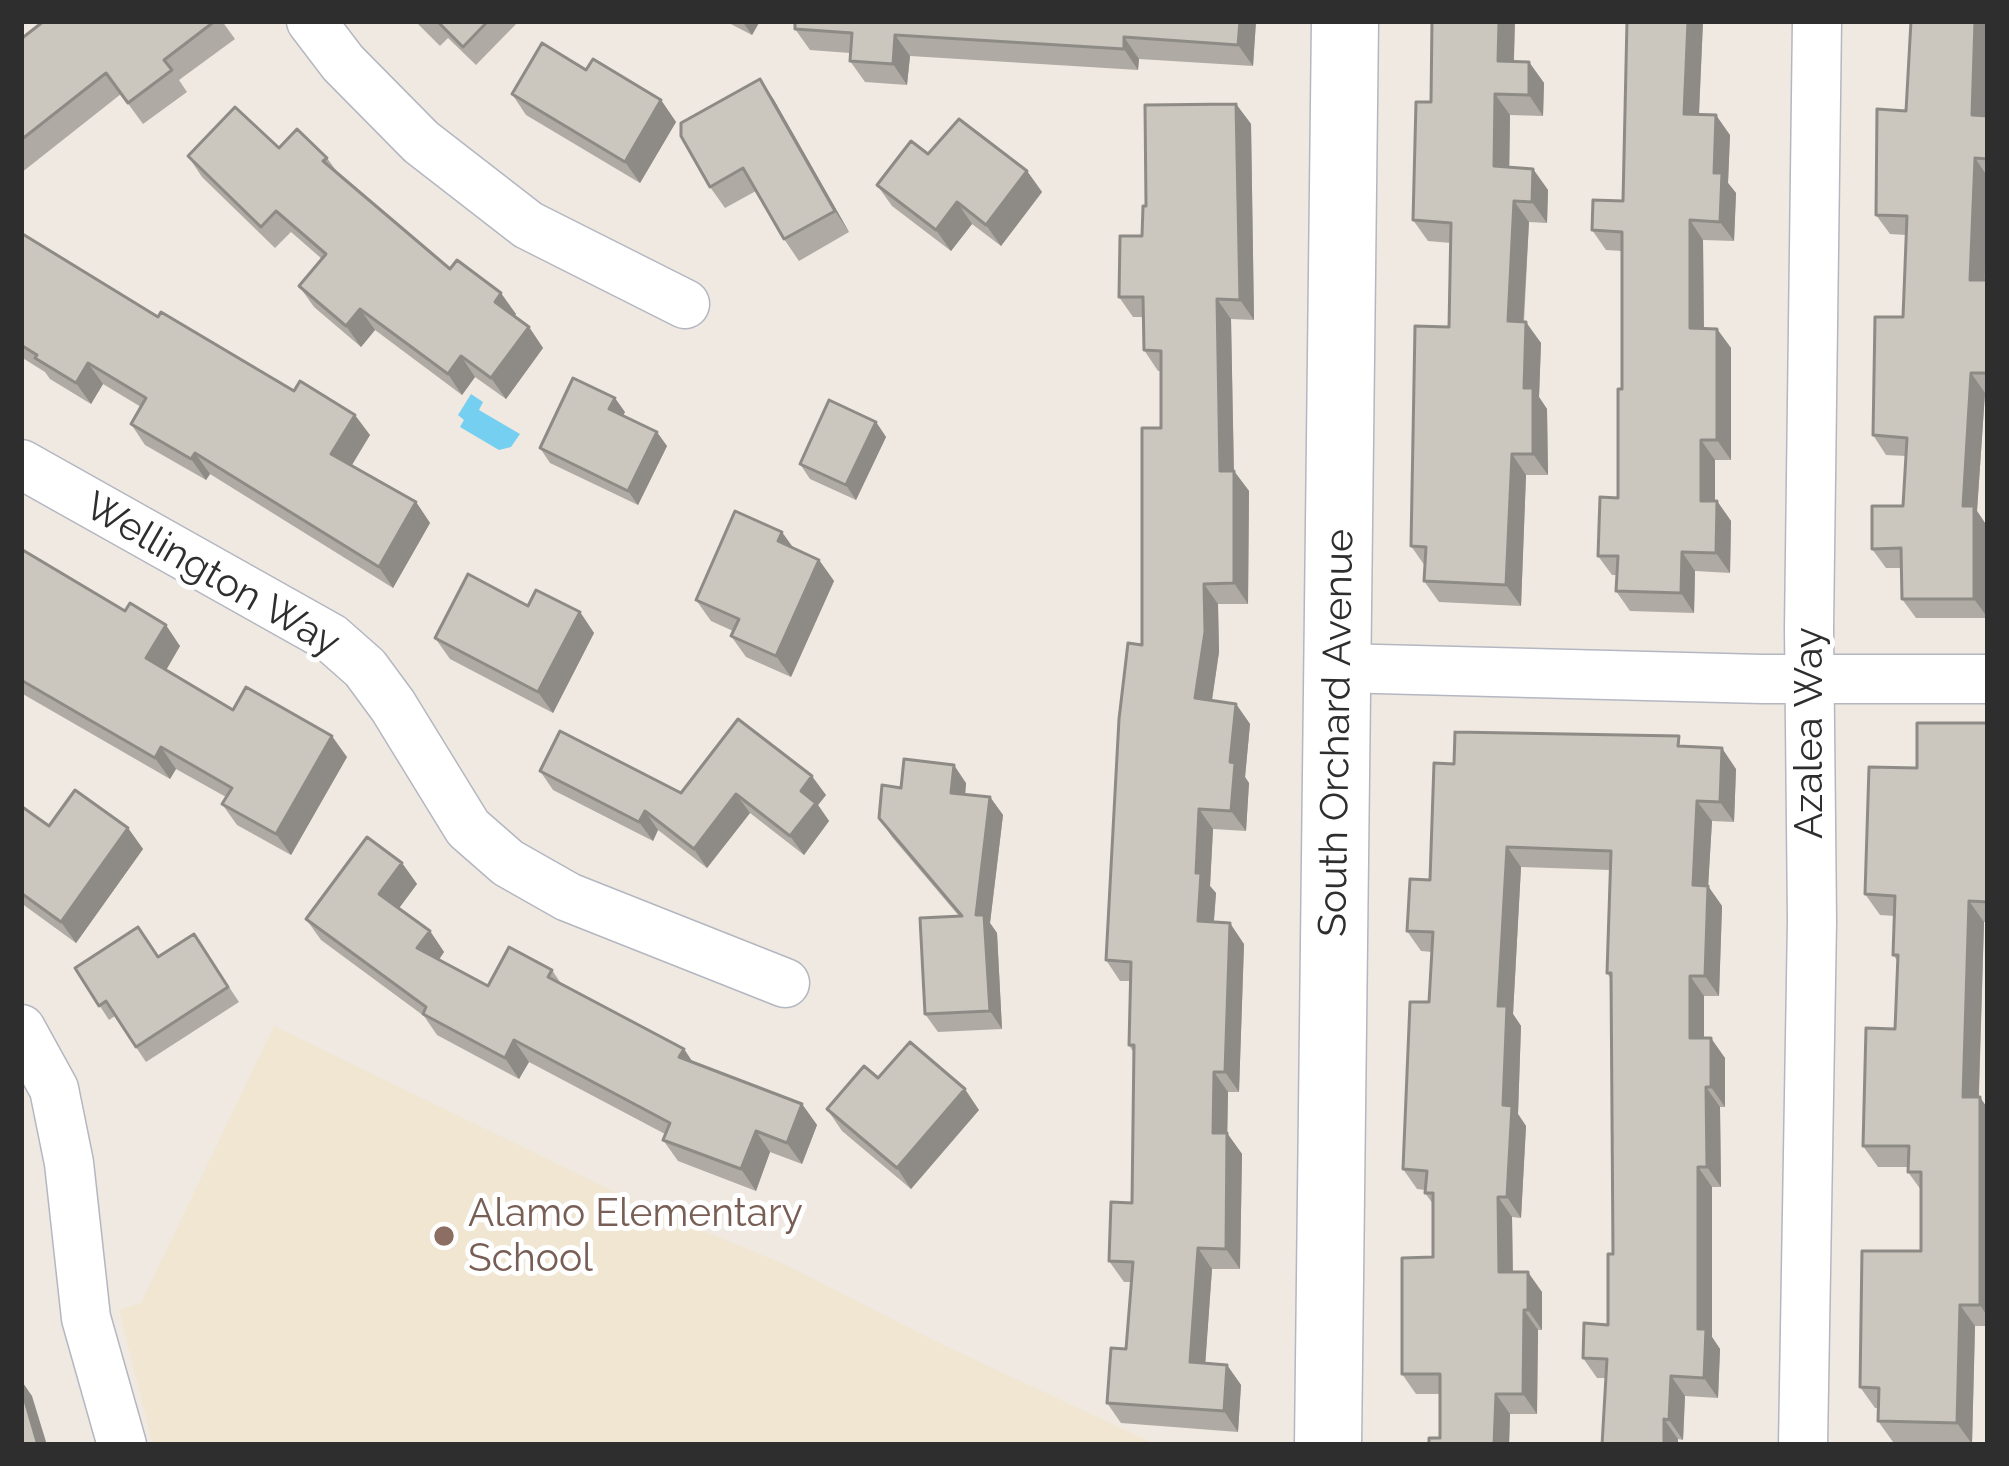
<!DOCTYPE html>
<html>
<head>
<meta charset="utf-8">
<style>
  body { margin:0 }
  #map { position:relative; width:2009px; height:1466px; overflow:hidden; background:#efe9e1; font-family:Raleway,sans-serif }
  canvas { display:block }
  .frame { position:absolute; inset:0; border:24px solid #2e2e2e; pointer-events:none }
</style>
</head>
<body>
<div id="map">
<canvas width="2009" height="1466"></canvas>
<div class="frame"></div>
</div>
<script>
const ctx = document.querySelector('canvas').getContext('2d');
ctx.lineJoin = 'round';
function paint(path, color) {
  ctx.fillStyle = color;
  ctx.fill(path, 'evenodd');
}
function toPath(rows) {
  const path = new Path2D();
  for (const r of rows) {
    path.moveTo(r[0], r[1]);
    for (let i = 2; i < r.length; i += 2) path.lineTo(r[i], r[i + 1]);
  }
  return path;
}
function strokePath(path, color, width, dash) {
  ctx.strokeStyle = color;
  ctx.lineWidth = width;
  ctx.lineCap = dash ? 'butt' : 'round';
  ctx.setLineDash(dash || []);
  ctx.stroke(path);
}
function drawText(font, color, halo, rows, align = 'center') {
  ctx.font = font + ' Raleway,sans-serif';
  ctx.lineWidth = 10;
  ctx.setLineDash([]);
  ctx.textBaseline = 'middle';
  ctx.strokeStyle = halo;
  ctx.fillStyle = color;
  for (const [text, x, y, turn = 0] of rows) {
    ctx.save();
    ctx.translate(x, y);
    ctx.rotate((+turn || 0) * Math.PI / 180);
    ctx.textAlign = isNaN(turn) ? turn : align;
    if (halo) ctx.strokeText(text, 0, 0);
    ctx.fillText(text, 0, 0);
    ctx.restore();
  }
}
paint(toPath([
  [274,1026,648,1208,784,1264,935,1341,1157,1445,153,1445,119,1310,141,1303]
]), '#f0e6d1');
paint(toPath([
  [471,394,483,402,479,410,520,434,511,447,499,450,460,427,464,420,458,415]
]), '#75cff0');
const street = toPath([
  [311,21,343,63,421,142,528,225,685,304],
  [21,464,331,638,365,668,393,706,468,828,508,863,568,897,785,983],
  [1339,668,1762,679,1988,679],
  [21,1029,54,1089,69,1163,86,1318,122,1445],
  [1803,1445,1812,921,1809,629,1817,21]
]);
const secondary = toPath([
  [1328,1445,1345,21]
]);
strokePath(street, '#b4b7c1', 51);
strokePath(secondary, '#b4b7c1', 69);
strokePath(street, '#fff', 48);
strokePath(secondary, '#fff', 66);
paint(toPath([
  [52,21,222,21,235,39,179,80,187,92,143,124,121,94,21,173,21,39],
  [415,21,519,21,476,65,448,38,440,46],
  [725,21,760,21,752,35],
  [1256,21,1253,66,1139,59,1138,70,910,56,907,85,865,82,850,61,850,53,810,50,795,29],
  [1432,21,1515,21,1514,61,1529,62,1544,83,1543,116,1510,115,1509,167,1533,169,1548,190,1547,223,1529,222,1524,322,1541,343,1539,397,1547,409,1548,475,1526,475,1521,606,1439,602,1424,581,1425,566,1411,546,1449,327,1451,243,1428,241,1413,220,1431,102],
  [1627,21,1703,21,1699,115,1730,135,1728,183,1736,193,1734,241,1703,240,1704,328,1717,329,1731,348,1731,460,1715,460,1715,501,1717,501,1731,521,1730,573,1695,571,1694,613,1630,611,1616,591,1617,575,1612,575,1598,556,1618,498,1622,389,1622,251,1606,250,1592,230,1623,201],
  [1988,21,1988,201,1985,280,1988,280,1988,393,1985,393,1977,511,1987,526,1988,618,1916,618,1902,599,1902,568,1886,568,1872,549,1903,506,1906,456,1886,455,1873,435,1903,317,1906,235,1890,234,1876,215,1906,111],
  [586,70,661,100,676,122,640,183,526,115,512,94],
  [760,79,774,100,849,232,799,261,784,239,756,191,725,208,710,187],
  [1236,104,1251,124,1254,320,1231,319,1234,471,1249,491,1248,604,1218,604,1219,652,1212,701,1236,704,1250,724,1245,777,1249,783,1246,831,1213,829,1210,886,1216,893,1214,922,1244,944,1239,1092,1228,1092,1227,1133,1242,1154,1240,1269,1212,1269,1205,1363,1227,1365,1241,1385,1238,1432,1121,1423,1107,1403,1126,1349,1131,1282,1124,1282,1109,1261,1132,1203,1134,1053,1129,1045,1130,981,1120,981,1106,960,1142,645,1161,428,1161,371,1158,371,1144,350,1144,317,1133,317,1119,297,1142,236,1146,206],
  [279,148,327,158,338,173,450,269,516,314,514,316,529,327,543,348,506,399,475,377,462,395,375,330,361,347,314,307,299,286,322,259,291,232,275,248,202,177,188,156],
  [928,154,1027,171,1042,192,1001,246,972,224,951,251,892,206,877,185],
  [21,233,158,317,370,435,351,465,416,502,430,523,393,588,210,474,206,480,145,445,131,424,141,407,103,384,91,404,50,379,45,372,21,357],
  [625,412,623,416,667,446,638,505,550,463,540,448],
  [876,422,886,437,856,500,810,479,800,464],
  [794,548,819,560,834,581,791,677,746,657,731,636,733,631,711,621,696,600],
  [21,549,180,646,166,670,233,710,347,757,291,855,237,825,222,804,226,797,176,769,170,779,21,693],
  [528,606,580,612,594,633,553,713,450,659,435,638],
  [1988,723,1988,922,1984,922,1979,1097,1988,1109,1988,1326,1975,1326,1972,1444,1893,1442,1878,1421,1878,1408,1875,1408,1860,1387,1921,1251,1921,1190,1908,1172,1908,1167,1878,1167,1863,1146,1895,1029,1897,960,1893,955,1895,916,1880,915,1865,894,1917,768],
  [1686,746,1736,769,1734,822,1712,821,1708,886,1722,906,1719,996,1704,996,1704,1038,1725,1058,1725,1107,1720,1107,1721,1187,1712,1187,1712,1337,1720,1349,1718,1398,1685,1396,1683,1440,1678,1439,1606,1378,1597,1378,1583,1358,1608,1325,1613,1254,1611,979,1607,973,1610,870,1521,867,1513,1014,1521,1026,1518,1114,1526,1126,1521,1218,1512,1217,1513,1272,1542,1292,1542,1330,1538,1330,1537,1414,1510,1414,1509,1445,1429,1445,1440,1438,1440,1394,1416,1394,1402,1374,1433,1257,1433,1204,1425,1193,1425,1190,1417,1189,1403,1169,1429,1002,1432,952,1421,951,1407,931,1430,880,1454,764],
  [540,771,681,793,826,795,818,805,829,821,804,855,750,813,707,868,658,830,653,841,553,790],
  [966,783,965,794,990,797,1003,815,990,923,997,933,1002,1029,938,1032,925,1014,959,916,892,837,879,818,901,788],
  [21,806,49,826,128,828,143,849,76,943,21,903],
  [402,863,417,884,399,908,430,931,444,952,439,960,488,986,552,970,562,985,684,1049,693,1063,802,1104,817,1125,802,1164,770,1152,756,1191,678,1161,663,1140,665,1134,529,1062,519,1079,437,1035,424,1016,321,940,306,919],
  [194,934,239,1002,146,1062,115,1016,109,1020,75,968,158,957],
  [878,1078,979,1110,911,1189,842,1131,827,1109]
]), '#afaba4');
paint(toPath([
  [742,21,760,21,752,35],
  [1240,21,1256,21,1253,66,1238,45],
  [1499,21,1515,21,1513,82,1498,61],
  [1688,21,1703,21,1698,134,1684,114],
  [1975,21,1988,21,1986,134,1972,115],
  [895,35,910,56,907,85,893,64],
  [1124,37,1139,59,1138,70,1124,49],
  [1529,62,1544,83,1543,116,1529,95],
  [760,79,774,100,849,232,835,211],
  [1495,94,1510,115,1509,188,1494,166],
  [661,100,676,122,640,183,625,162],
  [1236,104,1251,124,1254,320,1240,300],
  [1716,115,1730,135,1728,183,1736,193,1734,241,1720,222,1714,173],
  [1975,158,1988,177,1984,299,1970,280],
  [1533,169,1548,190,1547,223,1532,202],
  [1027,171,1042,192,1001,246,986,225],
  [1514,201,1529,222,1522,342,1508,321],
  [957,202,972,224,951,251,936,230],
  [1690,220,1703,240,1704,348,1690,328],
  [501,293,516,314,510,323,495,302],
  [1217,299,1231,319,1234,482,1234,471,1249,491,1248,604,1234,583,1220,471],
  [360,309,375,330,361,347,346,326],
  [1526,322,1541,343,1539,397,1547,409,1548,475,1533,454,1524,388],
  [529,327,543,348,506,399,491,378],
  [1717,329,1731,348,1731,460,1717,440],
  [461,356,475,377,462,395,448,374],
  [88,363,103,384,91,404,76,383],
  [1971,373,1985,393,1977,511,1987,526,1988,618,1974,599,1963,506],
  [615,398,625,412,619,423,609,409],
  [355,415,370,435,346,475,331,454],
  [876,422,886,437,856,500,846,485],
  [657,432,667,446,638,505,628,491],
  [1701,440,1715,460,1715,520,1701,501],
  [195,453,210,474,206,480,191,459],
  [1512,454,1526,475,1521,606,1506,585],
  [1717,501,1731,521,1730,573,1716,553],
  [416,502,430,523,393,588,379,567],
  [782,532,797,553,778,541],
  [1682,552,1695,571,1694,613,1681,593],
  [819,560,834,581,791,677,776,656],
  [1204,584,1218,604,1219,652,1209,719,1195,698],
  [580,612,594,633,553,713,538,692],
  [166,625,180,646,161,679,146,658],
  [1236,704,1250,724,1245,777,1249,783,1246,831,1231,811,1230,762],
  [332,736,347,757,291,855,276,834],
  [161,747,176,769,170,779,155,758],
  [1722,748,1736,769,1734,822,1720,802],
  [954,765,966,783,964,811,951,793],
  [812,776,826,795,818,805,829,821,804,855,790,836,801,791],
  [736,794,750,813,707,868,694,849],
  [990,797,1003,815,990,923,997,933,1002,1029,990,1011,976,915],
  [1697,801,1712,821,1707,905,1693,885],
  [1199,809,1213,829,1210,886,1216,893,1212,942,1198,921,1196,873],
  [645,811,658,830,653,841,639,822],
  [128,828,143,849,76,943,61,922],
  [1507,847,1521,867,1513,1014,1521,1026,1518,1114,1526,1126,1521,1218,1507,1197,1498,1006],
  [402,863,417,884,394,915,379,894],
  [1708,886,1722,906,1719,996,1705,976],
  [1969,901,1984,922,1978,1118,1963,1097],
  [1230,923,1244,944,1239,1092,1225,1072],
  [430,931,444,952,432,969,417,948],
  [1690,976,1704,996,1704,1058,1690,1038],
  [1711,1038,1725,1058,1725,1107,1711,1087],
  [514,1040,529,1062,519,1079,505,1058],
  [684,1049,698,1070,679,1057],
  [1214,1072,1228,1092,1227,1153,1213,1133],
  [1706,1087,1720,1107,1721,1187,1707,1167],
  [965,1089,979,1110,911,1189,897,1168],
  [1980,1097,1988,1109,1988,1317,1980,1305],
  [802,1104,817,1125,802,1164,787,1143],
  [756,1131,770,1152,756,1191,741,1169],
  [1227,1133,1242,1154,1240,1269,1226,1249],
  [1698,1167,1712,1187,1712,1337,1720,1349,1718,1398,1704,1378,1698,1329],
  [1498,1197,1512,1217,1513,1292,1499,1272],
  [1198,1248,1212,1269,1204,1382,1190,1362],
  [1528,1272,1542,1292,1542,1330,1528,1310],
  [1960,1305,1975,1326,1972,1444,1957,1423],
  [1524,1310,1538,1330,1537,1414,1523,1394],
  [1227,1365,1241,1385,1238,1432,1224,1411],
  [1671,1376,1685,1396,1683,1440,1669,1420],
  [21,1380,32,1396,47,1445,38,1445,21,1387],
  [1496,1394,1510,1414,1509,1445,1494,1445],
  [1664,1419,1678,1439,1678,1445,1664,1445]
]), '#8e8b86');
const building = toPath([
  [44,21,51,22,215,21,164,60,172,70,128,103,106,73,21,140,21,39,44,21],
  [437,21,488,21,463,47,437,21],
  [795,21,1240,21,1238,45,1124,37,1124,49,895,35,893,64,850,61,852,33,795,29,795,21],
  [1432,21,1499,21,1498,61,1529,62,1529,95,1495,94,1494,166,1533,169,1532,202,1514,201,1508,321,1526,322,1524,388,1533,388,1533,454,1512,454,1506,585,1424,581,1426,547,1411,546,1415,326,1449,327,1451,223,1413,220,1416,102,1431,102,1432,21],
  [1627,21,1688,21,1684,114,1716,115,1714,173,1722,173,1720,222,1690,220,1690,328,1717,329,1717,440,1701,440,1701,501,1717,501,1716,553,1682,552,1681,593,1616,591,1618,556,1598,556,1600,497,1618,498,1618,389,1622,389,1622,232,1592,230,1593,200,1623,201,1627,21],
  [1911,21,1975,21,1972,115,1988,116,1988,159,1975,158,1970,280,1988,280,1988,373,1971,373,1963,506,1974,506,1974,599,1902,599,1901,548,1872,549,1872,506,1903,506,1907,438,1873,435,1875,317,1903,317,1907,216,1876,215,1877,109,1906,111,1911,21],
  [542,43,586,70,593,59,661,100,625,162,512,94,542,43],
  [760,79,835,211,784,239,743,168,710,187,681,136,681,123,760,79],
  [1236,104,1240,300,1217,299,1220,471,1234,471,1234,583,1204,584,1205,632,1195,698,1236,704,1230,762,1235,763,1231,811,1199,809,1196,873,1201,873,1198,921,1230,923,1225,1072,1214,1072,1213,1133,1227,1133,1226,1249,1198,1248,1190,1362,1227,1365,1224,1411,1107,1403,1111,1348,1126,1349,1133,1262,1109,1261,1111,1202,1132,1203,1134,1045,1129,1045,1131,962,1106,960,1119,719,1128,643,1142,645,1142,428,1161,428,1161,351,1144,350,1143,297,1119,297,1120,236,1142,236,1143,206,1146,206,1145,105,1236,104],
  [235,107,279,148,297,129,327,158,323,161,450,269,457,260,501,293,495,302,529,327,491,378,461,356,448,374,360,309,346,326,299,286,326,254,276,211,261,227,188,156,235,107],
  [959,119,1027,171,986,225,957,202,936,230,877,185,911,141,928,154,959,119],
  [21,233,158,317,161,312,294,391,300,381,355,415,331,454,416,502,379,567,195,453,191,459,131,424,146,398,88,363,76,383,35,358,37,355,21,345,21,233],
  [573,378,615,398,609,409,657,432,628,491,540,448,573,378],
  [829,400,876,422,846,485,800,464,829,400],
  [735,511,782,532,778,541,819,560,776,656,731,636,739,619,696,600,735,511],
  [21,549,125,611,130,603,166,625,146,658,233,710,246,687,332,736,276,834,222,804,232,788,161,747,155,758,21,680,21,549],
  [468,574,528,606,536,590,580,612,538,692,435,638,468,574],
  [738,719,812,776,801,791,816,803,790,836,736,794,694,849,645,811,639,822,540,771,560,731,681,793,738,719],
  [1917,723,1988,723,1988,902,1969,901,1963,1097,1980,1097,1980,1305,1960,1305,1957,1423,1878,1421,1879,1388,1860,1387,1862,1251,1921,1251,1921,1172,1908,1172,1909,1146,1863,1146,1866,1028,1895,1029,1898,955,1893,955,1895,896,1865,894,1869,767,1917,768,1917,723],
  [1455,732,1679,736,1678,746,1722,748,1720,802,1697,801,1693,885,1708,886,1705,976,1690,976,1690,1038,1711,1038,1711,1087,1706,1087,1707,1167,1698,1167,1698,1329,1706,1329,1704,1378,1671,1376,1669,1420,1664,1419,1664,1445,1602,1445,1607,1359,1583,1358,1584,1323,1608,1325,1608,1254,1613,1254,1611,973,1607,973,1611,851,1507,847,1498,1006,1507,1006,1503,1105,1512,1106,1507,1197,1498,1197,1499,1272,1528,1272,1528,1310,1524,1310,1523,1394,1496,1394,1494,1445,1429,1445,1429,1438,1440,1438,1440,1374,1402,1374,1402,1258,1433,1257,1433,1193,1425,1193,1427,1171,1403,1169,1410,1002,1429,1002,1433,932,1407,931,1410,879,1430,880,1434,763,1454,764,1455,732],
  [904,759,954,765,951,793,990,797,976,915,984,915,990,1011,925,1014,920,918,962,916,879,818,882,785,901,788,904,759],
  [75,790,128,828,61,922,21,893,21,806,49,826,75,790],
  [367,837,402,863,379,894,430,931,417,948,488,986,509,947,552,970,548,977,684,1049,679,1057,802,1104,787,1143,756,1131,741,1169,663,1140,670,1123,514,1040,505,1058,423,1014,426,1007,306,919,367,837],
  [138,927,158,957,194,934,228,987,136,1047,106,1001,99,1006,75,968,138,927],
  [910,1042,965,1089,897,1168,827,1109,864,1066,878,1078,910,1042],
  [21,1387,38,1445,21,1445,21,1387]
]);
paint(building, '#cbc7bf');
strokePath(building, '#8e8b86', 3);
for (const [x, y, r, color] of [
  [444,1236,12,"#8d6e63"]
]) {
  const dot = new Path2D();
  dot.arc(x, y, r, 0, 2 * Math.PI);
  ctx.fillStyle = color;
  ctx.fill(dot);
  strokePath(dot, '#fff', 4.5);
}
drawText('39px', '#2e2e2e', '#fff', [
  ["Wellington Way",212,575,30],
  ["South Orchard Avenue",1337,733,-89],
  ["Azalea Way",1810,733,-90]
]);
drawText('39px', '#785e54', '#fff', [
  ["Alamo Elementary",468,1214],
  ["School",468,1259]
], 'left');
</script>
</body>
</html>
